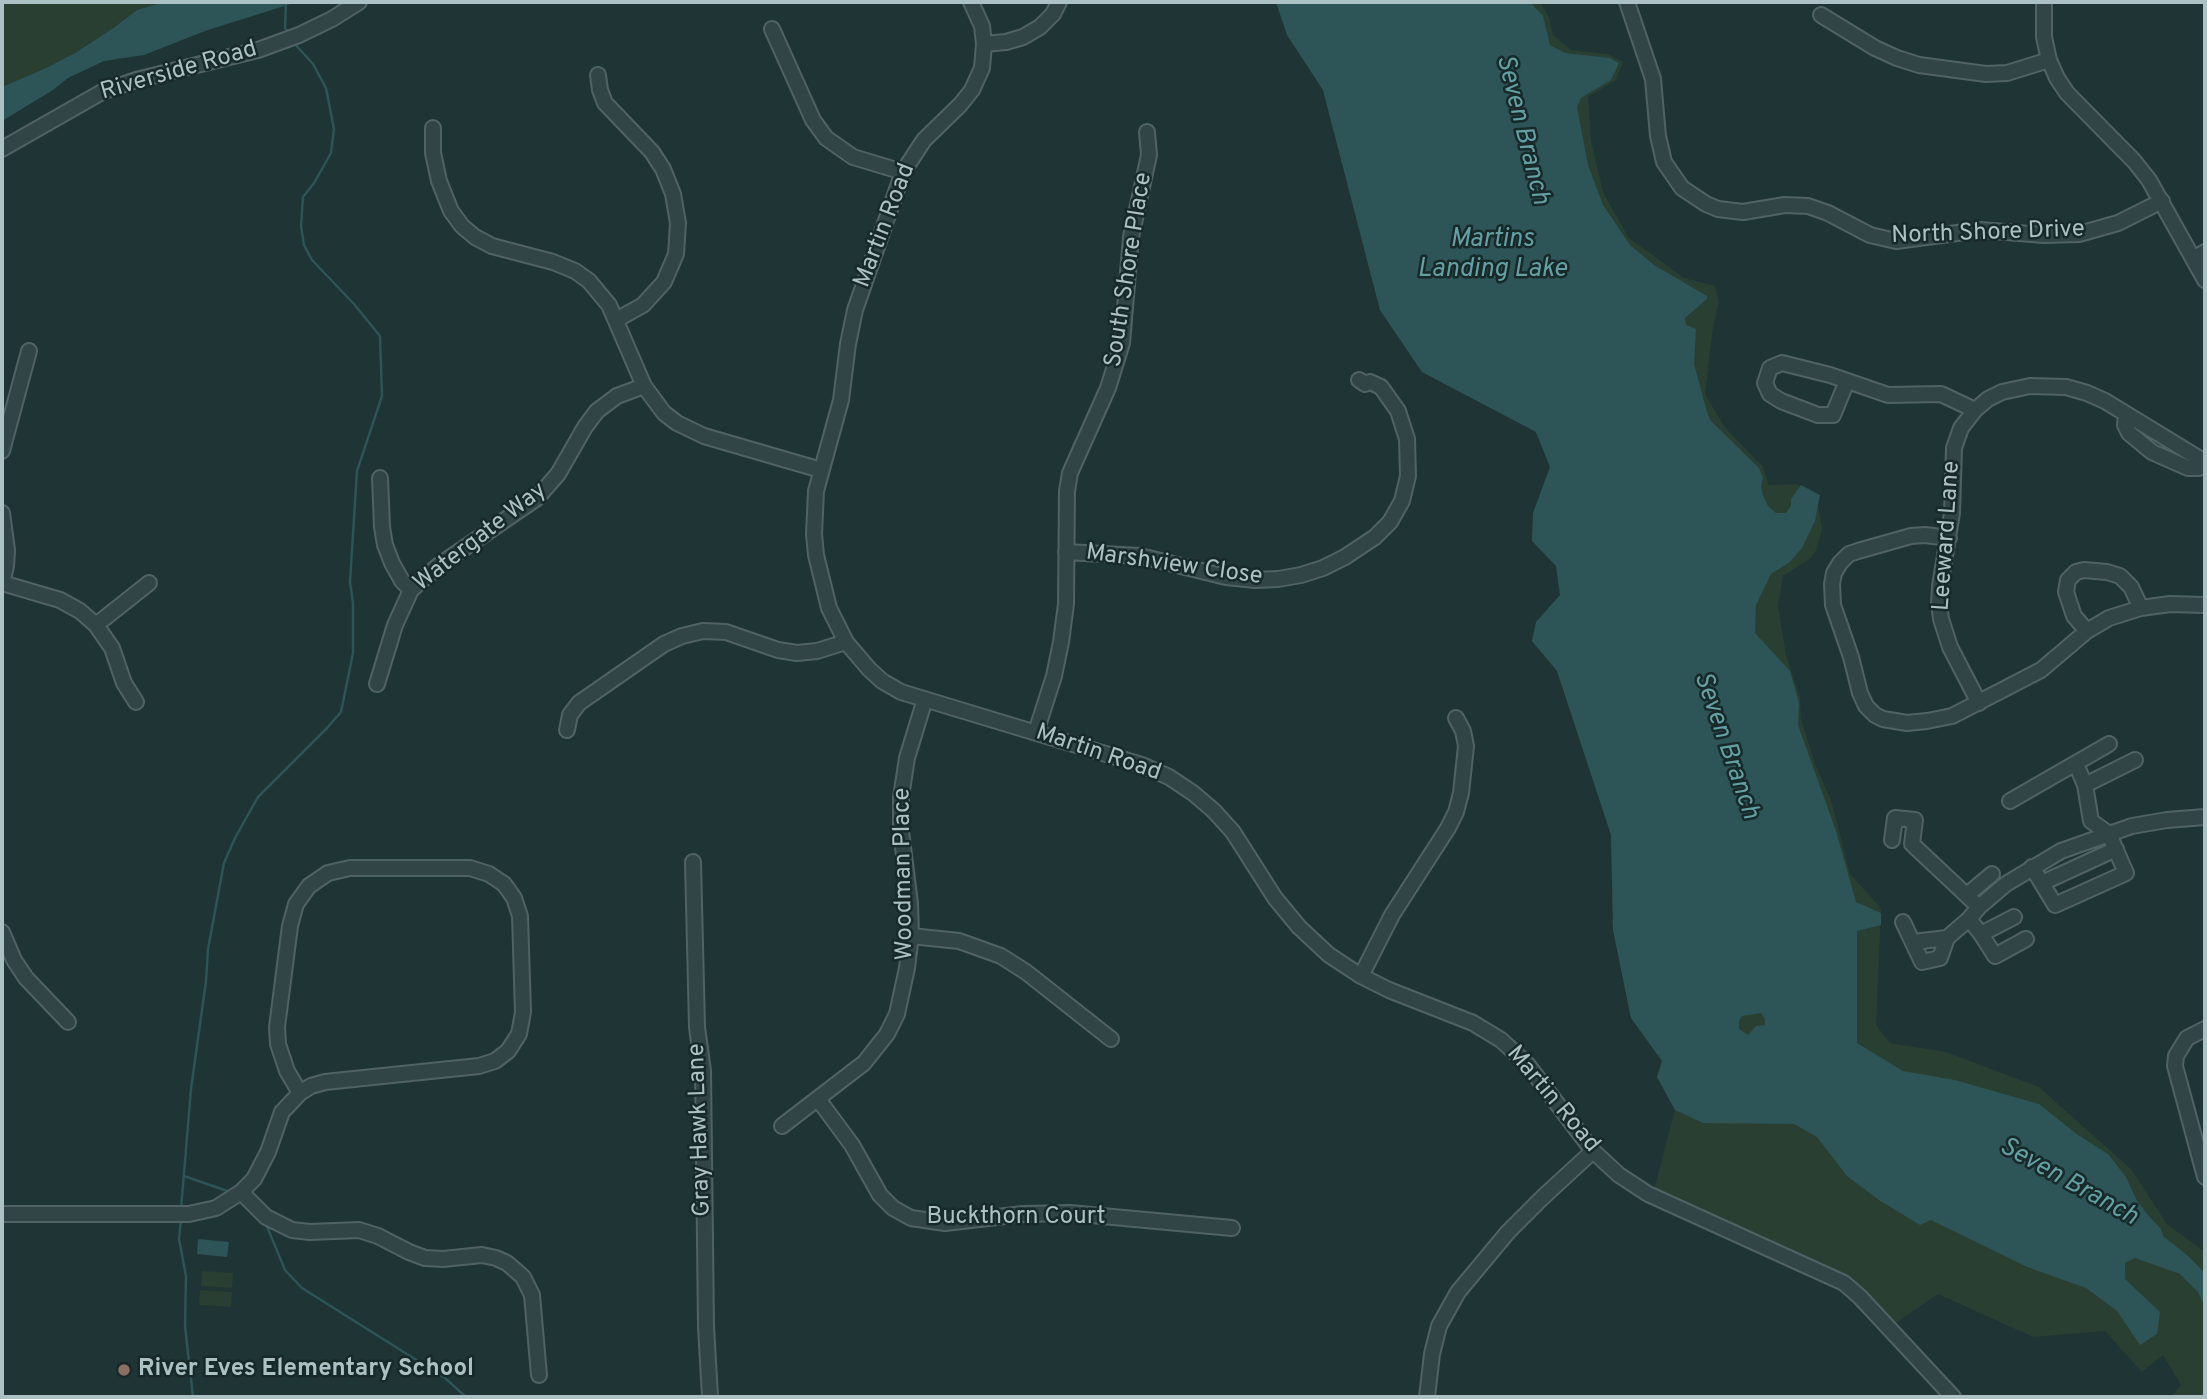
<!DOCTYPE html>
<html>
<head>
<meta charset="utf-8">
<style>
  body { margin:0 }
  #map { position:relative; width:2207px; height:1399px; overflow:hidden; background:#1f3435; font-family:Overpass,sans-serif }
  canvas { display:block }
  .frame { position:absolute; inset:0; border:4px solid #acc1c3; pointer-events:none }
</style>
</head>
<body>
<div id="map">
<canvas width="2207" height="1399"></canvas>
<div class="frame"></div>
</div>
<script>
const ctx = document.querySelector('canvas').getContext('2d');
ctx.lineJoin = 'round';
function paint(path, color) {
  ctx.fillStyle = color;
  ctx.fill(path, 'evenodd');
}
function toPath(rows) {
  const path = new Path2D();
  for (const r of rows) {
    path.moveTo(r[0], r[1]);
    for (let i = 2; i < r.length; i += 2) path.lineTo(r[i], r[i + 1]);
  }
  return path;
}
function strokePath(path, color, width, dash) {
  ctx.strokeStyle = color;
  ctx.lineWidth = width;
  ctx.lineCap = dash ? 'butt' : 'round';
  ctx.setLineDash(dash || []);
  ctx.stroke(path);
}
function drawText(font, color, halo, rows, align = 'center') {
  ctx.font = font + ' Overpass,sans-serif';
  ctx.lineWidth = 5;
  ctx.setLineDash([]);
  ctx.textBaseline = 'middle';
  ctx.strokeStyle = halo;
  ctx.fillStyle = color;
  for (const [text, x, y, turn = 0] of rows) {
    ctx.save();
    ctx.translate(x, y);
    ctx.rotate((+turn || 0) * Math.PI / 180);
    ctx.textAlign = isNaN(turn) ? turn : align;
    if (halo) ctx.strokeText(text, 0, 0);
    ctx.fillText(text, 0, 0);
    ctx.restore();
  }
}
paint(toPath([
  [2,2,163,2,137,10,112,29,75,53,48,67,2,87],
  [1276,2,1540,2,1549,17,1553,35,1571,50,1608,54,1623,62,1616,80,1588,97,1591,141,1603,192,1629,238,1684,278,1715,286,1719,302,1713,327,1705,394,1724,426,1763,467,1769,485,1797,484,1817,497,1822,529,1817,549,1811,558,1783,576,1778,606,1786,655,1800,698,1801,719,1815,764,1831,800,1850,874,1881,908,1876,1025,1890,1043,1946,1052,2039,1087,2131,1169,2167,1224,2205,1252,2205,1397,2171,1397,2181,1385,2163,1355,2142,1372,2105,1331,2033,1337,1938,1294,1891,1326,1869,1298,1832,1269,1654,1190,1675,1110,1657,1077,1662,1061,1631,1018,1613,930,1611,835,1557,671,1532,641,1536,622,1560,595,1556,566,1532,541,1533,513,1550,467,1536,432,1422,372,1380,310,1323,90,1287,35],
  [202,1271,233,1273,232,1288,201,1286],
  [200,1290,232,1292,231,1307,199,1305]
]), '#293f32');
paint(toPath([
  [163,2,297,2,205,31,144,55,104,61,68,78,53,90,2,121,2,87,48,67,75,53,112,29,137,10],
  [1276,2,1530,2,1543,16,1550,45,1565,53,1610,58,1619,63,1611,80,1581,98,1577,107,1588,165,1603,205,1630,245,1654,265,1707,296,1707,299,1685,318,1686,325,1696,329,1694,364,1705,405,1710,420,1759,468,1763,478,1761,487,1763,495,1768,506,1776,513,1786,513,1791,506,1791,499,1801,485,1820,495,1815,521,1802,548,1790,562,1771,574,1756,605,1755,633,1790,671,1799,703,1798,725,1836,831,1856,902,1881,913,1881,925,1857,931,1857,1043,1903,1071,1955,1080,2039,1104,2078,1135,2108,1154,2126,1177,2136,1199,2146,1213,2161,1229,2163,1236,2187,1255,2205,1273,2205,1299,2203,1303,2198,1292,2180,1274,2135,1258,2125,1263,2125,1279,2160,1312,2157,1334,2140,1345,2117,1311,2086,1288,2027,1267,1931,1220,1920,1225,1879,1200,1847,1176,1817,1137,1794,1124,1703,1123,1675,1110,1657,1077,1662,1061,1631,1018,1613,930,1611,835,1557,671,1532,641,1536,622,1560,595,1556,566,1532,541,1533,513,1550,467,1536,432,1422,372,1380,310,1323,90,1287,35],
  [1761,1013,1765,1019,1765,1025,1756,1026,1748,1035,1739,1029,1739,1021,1742,1016],
  [198,1239,229,1242,227,1257,197,1254]
]), '#2d5456');
strokePath(toPath([
  [286,2,285,28,288,33],
  [184,1176,230,1192],
  [181,1209,191,1089,206,981,208,949,224,863,235,838,258,797,327,728,341,712,353,653,353,603,350,582,357,471,382,396,380,336,354,304,312,260,304,245,301,226,303,197,314,183,331,153,334,129,326,88,313,64,293,42],
  [181,1219,179,1239,186,1276,185,1326,193,1397],
  [266,1224,285,1270,302,1288,445,1378,466,1397],
  [2205,1308,2205,1315]
]), '#2d5456', 2.5);
const minor = toPath([
  [971,2,982,26,984,44,982,68,972,90,960,105,924,140,903,172,855,310,848,344,841,400,816,491,814,534,816,555,829,608,846,642,869,669,882,681,901,692,1142,765,1169,777,1193,793,1214,811,1233,832,1275,898,1299,927,1329,955,1361,976,1389,990,1473,1023,1501,1040,1527,1064,1593,1151,1619,1175,1648,1194,1844,1283,1860,1297,1953,1397],
  [1627,2,1653,79,1658,136,1664,162,1682,188,1706,204,1718,209,1743,212,1785,205,1808,206,1828,213,1870,235,1896,241,1980,230,2044,235,2079,234,2118,223,2162,201],
  [2044,2,2044,37,2049,60,2057,78,2067,93,2134,161,2149,180,2205,280],
  [1821,15,1875,48,1897,58,1919,65,1986,74,2007,73,2049,60],
  [772,29,813,120,826,138,853,157,903,172],
  [984,44,1006,42,1023,37,1040,27,1053,14,1059,2],
  [598,75,600,90,605,103,652,152,663,169,673,194,678,223,676,254,664,282,643,305,616,320],
  [433,128,433,153,439,181,451,211,462,226,475,237,492,246,553,262,575,271,589,281,609,305,644,386,664,413,677,423,704,436,821,470],
  [2,149,102,92,136,80,258,50,299,35,332,19,359,2],
  [2193,259,2205,252],
  [1847,381,1833,415,1818,415,1781,401,1770,394,1765,383,1770,368,1782,363,1830,375,1888,395,1941,394,1975,410],
  [2126,414,2125,425,2129,433,2152,452,2188,468,2199,468,2205,465],
  [2,451,29,351],
  [380,478,382,527,385,545,392,563,402,581,411,590],
  [2,513,7,550,6,566,2,584],
  [1949,538,1925,535,1911,536,1858,551,1849,554,1840,563,1834,573,1832,584,1833,605,1851,657,1860,693,1866,706,1875,715,1883,719,1907,723,1927,721,1952,716,2041,670,2087,631,2109,618,2141,608,2170,604,2205,605],
  [1066,552,1140,556,1226,577,1255,580,1278,579,1301,575,1323,568,1345,557,1375,537,1390,522,1402,501,1408,476,1407,439,1398,411,1381,387,1370,382,1365,384,1359,380],
  [2,583,60,600,80,611,96,625,112,648,124,683,136,702],
  [96,625,149,583],
  [2087,631,2074,616,2066,592,2068,580,2076,572,2084,570,2107,572,2120,576,2131,587,2141,608],
  [377,684,395,625,411,590,438,566,537,498,558,474,585,427,597,411,617,396,644,386],
  [1979,703,1950,647,1941,619,1939,603,1940,586,1952,513,1954,448,1961,428,1975,410,1988,399,2002,392,2030,386,2066,387,2087,393,2105,401,2205,462],
  [567,730,570,715,579,703,664,644,682,636,703,631,726,632,778,650,797,653,817,651,846,642],
  [1036,732,1054,676,1061,642,1066,604,1067,491,1070,473,1108,388,1122,343,1131,237,1149,155,1147,132],
  [2085,785,2135,760],
  [2010,801,2109,744],
  [1892,840,1895,818,1915,820,1912,844,1979,907],
  [693,862,697,1027,703,1071,706,1326,710,1397],
  [2032,867,2055,905,2126,873,2109,834,2091,821,2085,785,2076,764],
  [350,868,470,868,489,874,504,884,514,898,520,916,523,1012,519,1034,508,1051,495,1061,479,1066,325,1082,311,1086,300,1093,287,1071,278,1044,277,1027,290,926,296,904,309,886,328,873,350,868],
  [2042,883,2116,849],
  [1967,895,1992,874],
  [1969,919,1981,934,1995,956,2026,939],
  [1903,922,1922,962,1940,958,1947,938,1969,919,1979,907,2006,884,2061,851,2132,826,2167,820,2205,817],
  [2,932,14,960,26,978,68,1022],
  [1981,934,2014,917],
  [911,936,959,941,1001,956,1026,972,1111,1039],
  [1913,942,1947,938],
  [1361,976,1392,915,1448,828,1456,812,1461,793,1466,746,1463,731,1456,718],
  [2205,1029,2187,1038,2176,1056,2175,1066,2205,1177],
  [818,1099,852,1145,880,1195,893,1208,911,1218,945,1223,1023,1214,1070,1213,1232,1228],
  [782,1126,864,1063,887,1034,897,1014,907,968,911,936,910,903,901,831,901,797,907,758,925,699],
  [241,1192,266,1217,292,1230,310,1232,359,1230,378,1236,409,1252,425,1258,443,1259,482,1255,496,1258,507,1263,523,1277,532,1295,539,1375],
  [2,1214,189,1214,216,1208,241,1192,254,1179,268,1152,282,1112,300,1093],
  [1427,1397,1432,1354,1439,1326,1458,1292,1508,1232,1542,1198,1593,1151]
]);
strokePath(minor, '#506264', 18);
strokePath(minor, '#324546', 14);
for (const [x, y, r, color] of [
  [124,1370,7,"#8d6e63"]
]) {
  const dot = new Path2D();
  dot.arc(x, y, r, 0, 2 * Math.PI);
  ctx.fillStyle = color;
  ctx.fill(dot);
  strokePath(dot, '#18292a', 2.5);
}
drawText('24px', '#acc1c3', '#18292a', [
  ["Riverside Road",179,72,-16],
  ["Martin Road",886,226,-69],
  ["North Shore Drive",1988,234,-2],
  ["South Shore Place",1130,270,-81],
  ["Leeward Lane",1948,536,-86],
  ["Watergate Way",481,538,-38],
  ["Marshview Close",1174,566,8],
  ["Martin Road",1098,754,19],
  ["Woodman Place",905,874,-91],
  ["Martin Road",1552,1100,50],
  ["Gray Hawk Lane",701,1130,-92],
  ["Buckthorn Court",1016,1218]
]);
drawText('bold 24px', '#acc1c3', '#18292a', [
  ["River Eves Elementary School",138,1370]
], 'left');
drawText('italic 26px', '#64a0a3', '#18292a', [
  ["Seven Branch",1521,130,76],
  ["Martins",1492,241],
  ["Landing Lake",1492,271],
  ["Seven Branch",1725,746,71],
  ["Seven Branch",2068,1183,29]
]);
</script>
</body>
</html>
